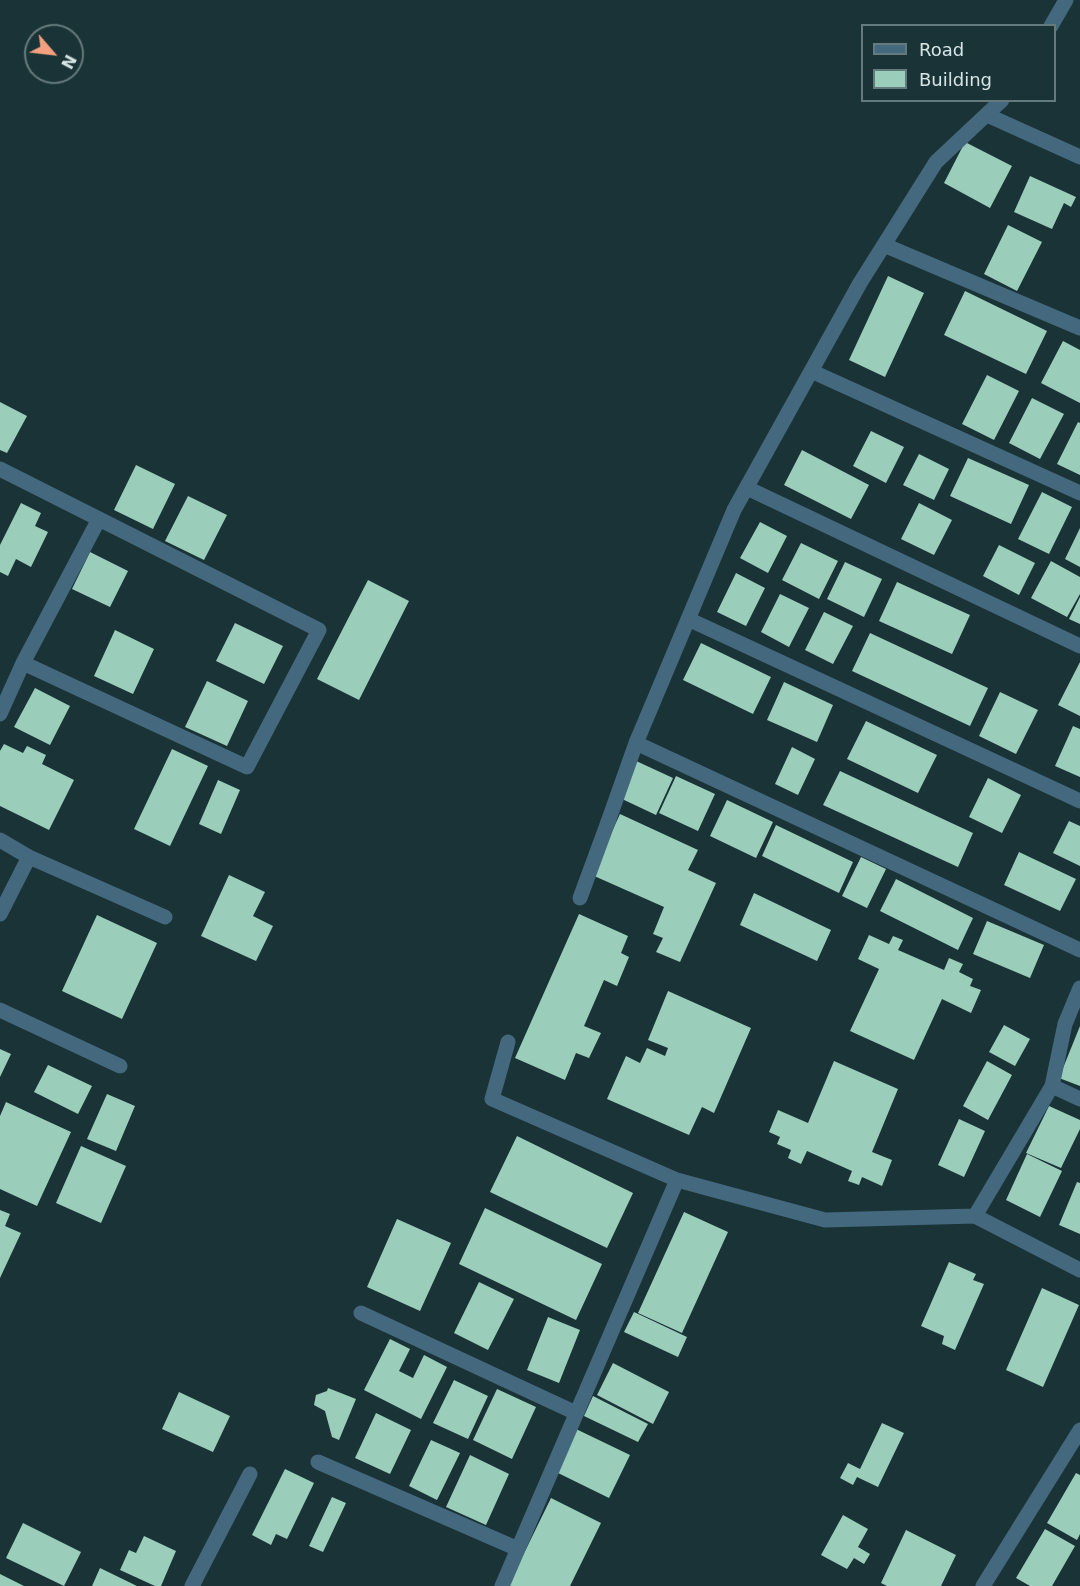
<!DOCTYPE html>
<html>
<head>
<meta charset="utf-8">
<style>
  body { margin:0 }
  #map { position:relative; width:1080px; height:1586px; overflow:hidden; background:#1a3336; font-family:"DejaVu Sans",sans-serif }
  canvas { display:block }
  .legend { position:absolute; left:861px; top:24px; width:195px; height:78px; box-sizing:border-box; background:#1a3336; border:2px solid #657a7c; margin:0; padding:8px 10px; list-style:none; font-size:18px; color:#d5e4e5 }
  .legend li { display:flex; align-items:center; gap:12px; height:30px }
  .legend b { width:30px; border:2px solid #657a7c }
  .north { position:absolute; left:24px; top:24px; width:60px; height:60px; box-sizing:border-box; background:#1a3336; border:2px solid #657a7c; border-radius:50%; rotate:118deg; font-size:16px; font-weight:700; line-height:24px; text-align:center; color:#d5e4e5 }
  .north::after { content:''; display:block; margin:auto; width:21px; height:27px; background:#f2a080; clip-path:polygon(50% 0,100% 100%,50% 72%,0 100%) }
</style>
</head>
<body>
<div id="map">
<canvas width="1080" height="1586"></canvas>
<ul class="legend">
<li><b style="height:8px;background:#44687d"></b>Road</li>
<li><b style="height:16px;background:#9bcdbb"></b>Building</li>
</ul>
<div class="north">N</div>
</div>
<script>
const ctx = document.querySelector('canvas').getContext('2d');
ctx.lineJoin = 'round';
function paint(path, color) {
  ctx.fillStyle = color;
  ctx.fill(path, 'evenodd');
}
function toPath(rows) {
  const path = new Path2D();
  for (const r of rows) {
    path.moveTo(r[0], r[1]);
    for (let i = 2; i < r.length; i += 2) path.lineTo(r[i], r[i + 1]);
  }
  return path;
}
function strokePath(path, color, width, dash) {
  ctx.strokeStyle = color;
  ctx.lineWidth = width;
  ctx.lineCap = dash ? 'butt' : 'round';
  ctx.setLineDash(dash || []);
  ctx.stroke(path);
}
paint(toPath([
  [965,142,1012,166,990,208,944,183],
  [1030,176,1076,197,1071,207,1064,203,1052,229,1014,212],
  [1008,225,1042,242,1017,291,984,274],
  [888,276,924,293,885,377,849,360],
  [965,291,1047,331,1026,374,944,335],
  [1063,341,1080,350,1080,403,1041,383],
  [987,375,1019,391,994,440,962,424],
  [1032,398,1064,414,1040,459,1009,443],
  [0,402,27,416,7,453,0,450],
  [1078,422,1080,423,1080,475,1057,464],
  [871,431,904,447,886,483,853,466],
  [802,450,869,485,851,519,784,485],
  [919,454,949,469,934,500,903,485],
  [968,458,1029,485,1011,524,950,496],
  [136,465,175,484,153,529,114,510],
  [1042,492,1072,507,1049,554,1018,539],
  [188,496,227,515,204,560,165,541],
  [21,503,41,513,35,526,48,532,31,567,16,559,8,576,0,572,0,545],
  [919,503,952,520,934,555,901,539],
  [760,522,787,536,768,573,740,558],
  [1080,528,1080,567,1065,559],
  [801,543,838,561,819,599,782,580],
  [999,545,1035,563,1019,595,983,576],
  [90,552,128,571,110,607,72,589],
  [1051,561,1080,577,1080,594,1067,617,1031,598],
  [845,562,882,579,864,617,827,599],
  [736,573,765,588,746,626,717,612],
  [368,580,409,601,359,700,317,679],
  [897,582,970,615,952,654,879,621],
  [780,594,809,608,789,647,761,632],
  [1080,597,1080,624,1069,619],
  [824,612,853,626,833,664,805,650],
  [235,623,283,646,264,684,216,661],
  [115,630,154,649,133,694,94,676],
  [870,633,988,688,970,726,852,671],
  [701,643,771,677,753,714,683,680],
  [1080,662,1080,716,1058,705],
  [207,681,248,701,227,746,185,727],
  [784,682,833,705,817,742,767,720],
  [35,688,70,706,50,745,14,727],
  [1000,692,1038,710,1016,754,979,736],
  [866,721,937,755,918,793,847,759],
  [1073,726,1080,729,1080,777,1055,766],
  [4,744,23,753,27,746,46,755,42,764,74,780,49,830,0,806,0,751],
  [792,747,815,759,798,795,775,784],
  [172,749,208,766,170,846,134,829],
  [634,760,673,778,656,815,622,799],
  [840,771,973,833,958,867,823,805],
  [676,776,715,794,698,831,659,813],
  [988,778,1021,795,1002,833,969,817],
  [218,780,240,790,221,834,199,824],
  [727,800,773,822,756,858,710,836],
  [620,814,698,850,688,870,716,883,680,962,656,952,663,938,653,934,664,907,592,875],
  [1069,821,1080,826,1080,866,1053,853],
  [776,825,853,862,839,893,762,856],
  [1019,852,1076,879,1060,911,1004,885],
  [861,857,886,869,867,908,842,896],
  [229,875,265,892,253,916,273,926,256,961,201,936],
  [896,879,973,918,958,950,880,911],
  [754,893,831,930,817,961,740,925],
  [579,914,628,936,621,953,629,957,617,986,604,980,584,1026,601,1033,589,1058,576,1053,565,1080,515,1058],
  [97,915,157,943,122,1019,62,991],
  [987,921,1044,945,1030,978,973,954],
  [869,935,889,944,893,936,903,940,898,950,944,970,949,958,963,964,959,972,973,979,970,986,981,990,971,1013,942,999,914,1060,850,1031,879,969,858,959],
  [668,991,751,1028,714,1113,702,1107,689,1135,607,1099,626,1056,640,1063,647,1048,665,1056,668,1048,648,1040],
  [1004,1025,1030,1039,1015,1066,989,1052],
  [1080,1026,1080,1086,1059,1078],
  [0,1049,11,1054,0,1077],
  [834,1061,898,1089,872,1152,892,1160,882,1186,862,1177,859,1185,848,1181,852,1171,807,1151,801,1164,788,1158,791,1150,777,1144,780,1137,769,1132,778,1110,808,1123],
  [987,1061,1012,1075,988,1120,963,1106],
  [48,1065,92,1086,78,1114,34,1092],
  [107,1094,135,1106,116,1151,87,1139],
  [6,1102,71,1132,37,1206,0,1189,0,1116],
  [1049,1106,1080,1120,1080,1129,1061,1168,1026,1153],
  [959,1119,985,1131,964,1177,938,1165],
  [517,1136,633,1193,607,1248,490,1192],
  [81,1146,126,1166,101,1223,56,1203],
  [1027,1154,1062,1171,1040,1217,1006,1200],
  [1077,1182,1080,1183,1080,1234,1059,1225],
  [485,1208,602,1264,576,1320,459,1264],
  [0,1210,10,1214,5,1226,21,1233,0,1278],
  [684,1212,728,1232,682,1333,638,1313],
  [397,1219,451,1243,420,1311,367,1287],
  [949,1262,976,1274,973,1280,984,1284,955,1350,942,1344,944,1336,921,1326],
  [479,1282,514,1299,488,1350,454,1333],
  [1042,1288,1079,1305,1043,1387,1006,1370],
  [634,1312,687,1337,678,1357,624,1332],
  [548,1317,580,1330,559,1383,527,1370],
  [390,1339,410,1349,399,1371,413,1378,424,1355,447,1367,421,1419,364,1390],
  [613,1363,669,1392,653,1424,597,1395],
  [454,1380,488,1396,468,1439,433,1423],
  [328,1388,356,1399,339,1440,332,1437,325,1411,314,1405,316,1395,327,1391],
  [497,1389,536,1407,512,1459,473,1440],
  [179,1392,230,1416,213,1452,162,1429],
  [593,1396,648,1424,638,1442,584,1416],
  [376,1413,411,1430,390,1474,355,1458],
  [882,1423,904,1433,878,1487,857,1477,853,1485,840,1478,848,1463,860,1469],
  [576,1429,630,1455,609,1498,556,1472],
  [431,1440,460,1453,437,1500,409,1486],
  [470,1455,509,1474,486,1525,446,1507],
  [285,1469,314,1483,287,1539,276,1534,271,1545,252,1535],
  [1076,1473,1080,1475,1080,1534,1077,1540,1047,1523],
  [332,1497,346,1503,323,1552,309,1546],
  [551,1498,601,1523,570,1586,508,1586],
  [843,1515,868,1529,858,1547,870,1554,864,1564,854,1558,847,1569,821,1555],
  [23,1523,81,1552,64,1586,6,1558],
  [1045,1529,1075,1546,1052,1586,1030,1586,1016,1578],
  [906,1530,956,1555,941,1586,887,1586,881,1583],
  [144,1536,176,1551,161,1586,155,1586,120,1570,129,1550,136,1553],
  [100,1568,137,1586,92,1586],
  [0,1574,24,1586,0,1586]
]), '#9bcdbb');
strokePath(toPath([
  [580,898,608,822]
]), '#44687d', 15);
strokePath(toPath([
  [1051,26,1066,0],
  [987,115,1080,157],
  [884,245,1080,328],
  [811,371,1080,493],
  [0,469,319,630,247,767,23,663],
  [747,488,1080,646],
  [688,619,1080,801],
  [0,714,23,663,99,519],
  [636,743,1080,950],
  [608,822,636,743,734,510,860,283,936,162,1002,100],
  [0,840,29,857,165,917],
  [0,914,29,857],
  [0,1010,120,1066],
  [508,1042,492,1099,677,1180,825,1220,975,1216],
  [1052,1086,1065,1024,1080,988],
  [1080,1099,1052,1086,975,1216,1080,1270],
  [361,1313,576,1413],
  [318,1462,518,1549],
  [192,1586,250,1474],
  [502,1586,677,1180],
  [983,1586,1080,1430]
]), '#44687d', 15);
</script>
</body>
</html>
